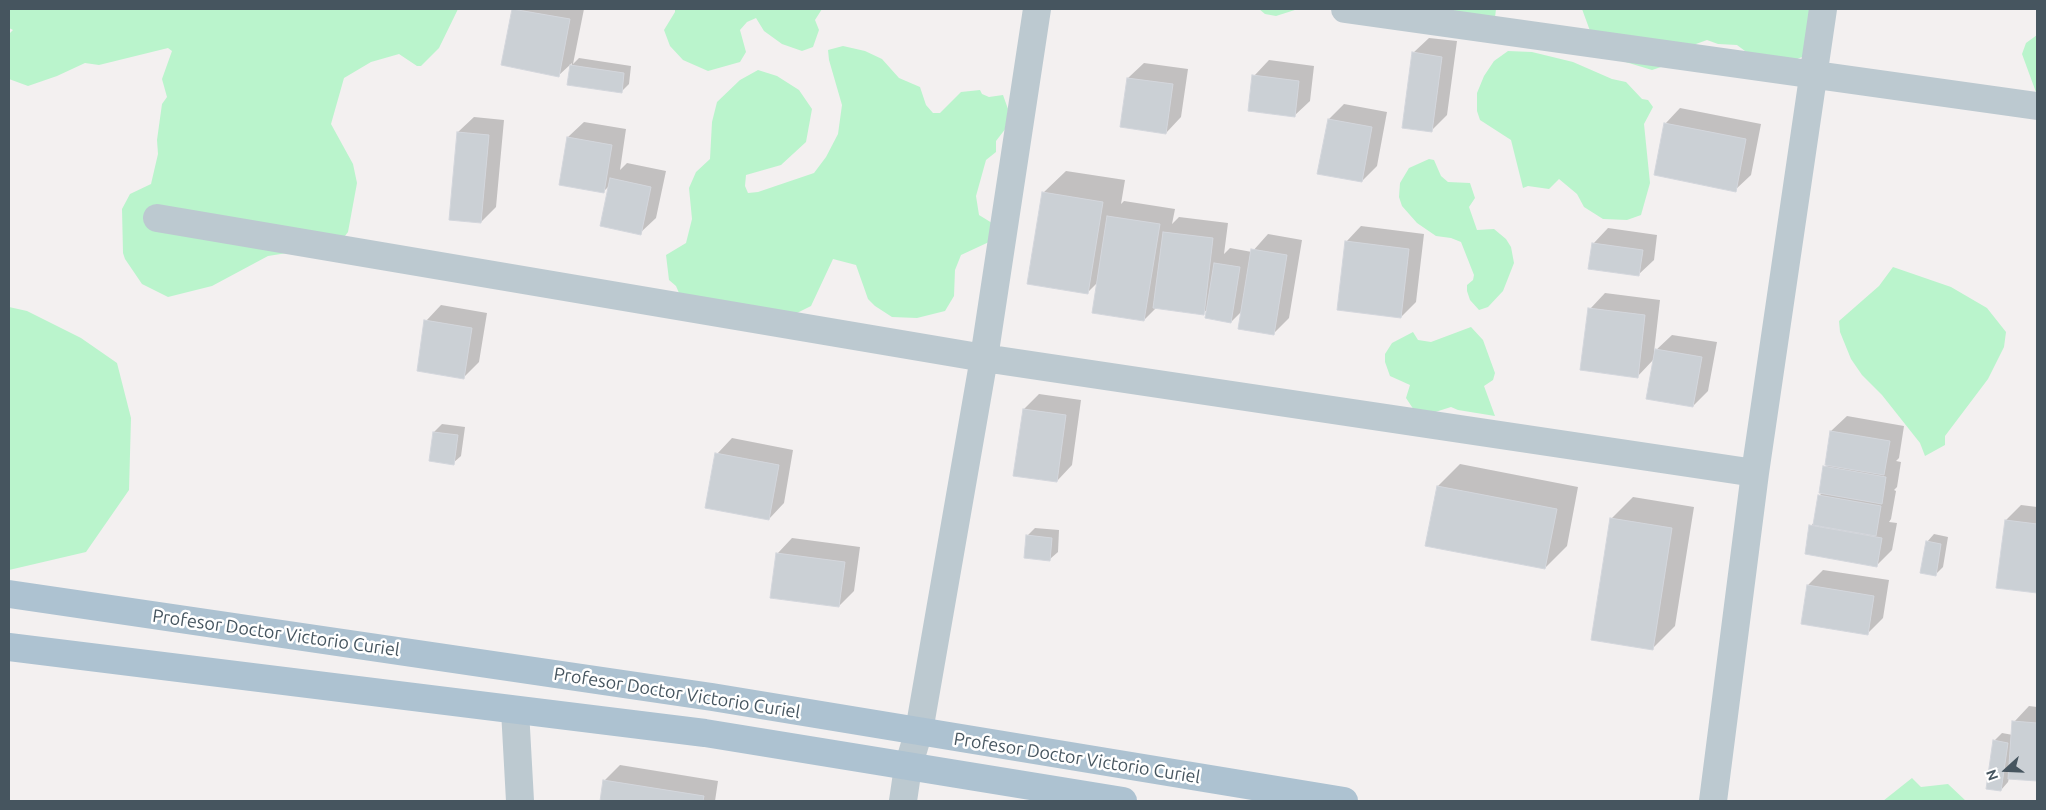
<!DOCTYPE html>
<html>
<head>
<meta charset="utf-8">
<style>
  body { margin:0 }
  #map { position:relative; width:2046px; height:810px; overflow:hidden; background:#f3f0f0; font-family:Ubuntu,sans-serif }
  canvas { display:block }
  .frame { position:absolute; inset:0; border:10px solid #46555f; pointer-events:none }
  .north { position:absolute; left:1981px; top:745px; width:50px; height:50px; -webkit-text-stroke:4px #fff; paint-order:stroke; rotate:250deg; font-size:14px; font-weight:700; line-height:20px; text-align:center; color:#46555f }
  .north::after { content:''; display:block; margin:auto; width:18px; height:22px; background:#46555f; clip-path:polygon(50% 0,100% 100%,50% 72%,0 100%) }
</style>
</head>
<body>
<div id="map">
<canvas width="2046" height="810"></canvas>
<div class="frame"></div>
<div class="north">N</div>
</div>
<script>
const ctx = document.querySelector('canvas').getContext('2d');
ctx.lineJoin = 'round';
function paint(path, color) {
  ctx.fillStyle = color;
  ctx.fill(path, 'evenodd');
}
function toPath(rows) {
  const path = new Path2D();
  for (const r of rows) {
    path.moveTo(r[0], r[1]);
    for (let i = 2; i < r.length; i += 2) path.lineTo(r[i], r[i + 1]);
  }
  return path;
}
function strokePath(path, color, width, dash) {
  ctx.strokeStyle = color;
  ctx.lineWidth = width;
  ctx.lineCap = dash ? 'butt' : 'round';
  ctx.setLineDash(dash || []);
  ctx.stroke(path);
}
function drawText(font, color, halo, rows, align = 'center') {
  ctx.font = font + ' Ubuntu,sans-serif';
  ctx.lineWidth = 5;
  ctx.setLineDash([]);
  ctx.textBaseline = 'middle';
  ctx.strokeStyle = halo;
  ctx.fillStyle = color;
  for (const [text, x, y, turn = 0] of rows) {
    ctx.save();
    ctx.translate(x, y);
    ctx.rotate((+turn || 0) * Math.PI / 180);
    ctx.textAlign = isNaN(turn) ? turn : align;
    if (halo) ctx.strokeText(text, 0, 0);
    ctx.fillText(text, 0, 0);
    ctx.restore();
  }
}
paint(toPath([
  [9,9,458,9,439,48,421,66,417,66,399,54,371,62,344,78,331,124,353,164,357,183,348,232,338,245,268,256,212,286,168,297,142,284,125,259,123,253,122,209,130,194,151,184,158,154,157,140,162,104,167,97,162,79,172,51,168,48,99,65,85,63,57,76,28,86,9,79,9,34,13,30,9,28],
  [675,9,822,9,815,20,819,30,813,47,802,51,782,44,764,31,756,18,747,22,740,30,746,52,740,62,708,71,683,60,670,46,664,30,675,12],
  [1259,9,1298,9,1276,16,1265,14],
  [1447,9,1496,9,1494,26,1448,10],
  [1582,9,1826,9,1807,55,1782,65,1745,51,1737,45,1718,44,1707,40,1696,44,1687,44,1664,66,1652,70,1619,60,1593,39],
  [2037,35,2037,95,2022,54,2026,43],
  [843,46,865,51,882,59,899,78,920,87,926,105,933,113,940,113,961,92,980,90,982,94,989,97,1003,95,1008,109,1006,128,996,141,996,152,986,160,976,196,979,215,992,223,989,242,961,255,955,270,954,296,945,311,917,318,892,317,875,306,868,299,856,265,833,259,811,306,795,314,682,300,676,286,669,280,666,255,686,243,692,219,689,188,696,172,710,159,712,122,717,102,740,80,758,70,777,76,799,90,812,109,806,142,781,165,746,175,745,186,748,193,758,192,814,173,826,157,838,134,842,105,829,60,828,50],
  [1508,51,1532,52,1573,62,1612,79,1626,82,1642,99,1648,100,1653,107,1644,124,1650,183,1641,215,1627,220,1603,219,1584,207,1577,194,1559,179,1549,189,1528,186,1523,188,1511,140,1480,120,1477,111,1477,93,1484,76,1494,61],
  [1429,159,1434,160,1441,176,1448,182,1470,183,1475,198,1469,207,1477,230,1494,229,1506,239,1511,247,1514,263,1503,291,1488,307,1479,310,1470,300,1467,291,1467,285,1473,280,1474,275,1461,242,1451,238,1436,236,1417,223,1402,206,1399,197,1400,183,1409,168],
  [1893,267,1951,287,1987,308,2006,332,2004,347,1988,379,1945,436,1945,445,1925,456,1920,443,1882,395,1862,375,1851,359,1840,332,1839,321,1879,286],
  [9,307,27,311,81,338,117,363,131,418,129,490,86,552,9,570],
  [1471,327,1483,340,1495,373,1493,380,1484,386,1495,416,1458,410,1451,407,1432,413,1416,413,1406,398,1410,385,1390,376,1385,362,1385,354,1392,343,1413,332,1418,340,1431,342],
  [1912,778,1921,787,1948,784,1966,801,1883,801]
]), '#baf4cc');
paint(toPath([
  [514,9,584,9,573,64,579,58,631,66,629,84,621,92,568,84,572,63,558,76,502,64],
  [1429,38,1457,41,1447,115,1431,131,1413,53],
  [1269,60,1314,66,1310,101,1294,116,1254,76],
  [1144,63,1188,69,1181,117,1166,133,1128,78],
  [1344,104,1387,112,1377,166,1362,181,1329,119],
  [1680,108,1761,124,1751,175,1735,190,1665,124],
  [474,117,504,120,496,207,481,222,458,132],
  [584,122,626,129,620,170,627,163,666,171,656,218,640,233,610,185,603,192,568,137],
  [1066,171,1125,180,1121,204,1124,201,1175,209,1172,224,1179,217,1228,223,1224,254,1230,248,1252,252,1268,234,1302,240,1289,318,1274,333,1243,310,1231,322,1208,309,1203,313,1157,307,1144,320,1098,282,1088,292,1043,193],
  [1361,226,1424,234,1416,302,1401,317,1346,242],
  [1608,228,1657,235,1654,260,1638,275,1593,244],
  [1605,293,1660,300,1654,352,1672,335,1717,342,1708,391,1693,406,1654,359,1637,377,1590,309],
  [441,305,487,313,479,362,464,377,426,321],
  [1039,394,1081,400,1072,465,1057,481,1024,409],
  [1847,416,1904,426,1899,458,1896,461,1901,462,1897,487,1894,490,1896,491,1891,519,1889,522,1897,523,1892,550,1877,565,1811,526,1815,521,1819,496,1823,492,1825,467,1828,464,1831,431],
  [442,424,465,427,461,456,453,463,431,460,434,432],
  [732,438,793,450,784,503,769,519,717,454],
  [1460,464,1578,487,1567,546,1545,568,1438,486],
  [1633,497,1694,507,1675,626,1653,648,1611,519],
  [2021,505,2037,507,2037,592,1997,586,2006,520],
  [1035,528,1059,530,1058,552,1050,559,1027,536],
  [1934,534,1948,537,1943,567,1935,575,1927,542],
  [792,538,860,547,854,591,839,606,777,554],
  [1823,570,1889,580,1883,618,1868,633,1808,585],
  [2029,706,2037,707,2037,780,2009,778,2008,782,2001,790,1994,741,2002,733,2013,735,2014,722],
  [620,765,718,781,715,801,601,801,604,781]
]), '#0003');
const building = toPath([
  [512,9,570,19,559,77,501,65,512,9],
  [1412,52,1442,57,1432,132,1402,128,1412,52],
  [570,65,624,73,622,93,567,85,570,65],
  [1252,75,1299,81,1295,117,1248,111,1252,75],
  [1127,78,1173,84,1166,134,1120,127,1127,78],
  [1328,119,1372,127,1362,182,1317,174,1328,119],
  [1664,123,1746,139,1736,192,1654,175,1664,123],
  [457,132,489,135,481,223,449,220,457,132],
  [567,137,612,145,604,193,559,185,567,137],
  [610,178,651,187,641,235,600,226,610,178],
  [1042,192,1103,202,1088,294,1027,284,1042,192],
  [1107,216,1160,224,1144,321,1092,313,1107,216],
  [1163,232,1213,238,1204,315,1153,308,1163,232],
  [1345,241,1409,249,1401,318,1337,310,1345,241],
  [1592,243,1643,250,1639,276,1588,269,1592,243],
  [1251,249,1287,255,1274,335,1238,329,1251,249],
  [1214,263,1240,267,1231,323,1205,318,1214,263],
  [1588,308,1645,315,1638,378,1580,370,1588,308],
  [424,320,472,328,464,379,417,371,424,320],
  [1655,349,1702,357,1693,407,1646,399,1655,349],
  [1023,409,1066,415,1057,482,1013,476,1023,409],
  [1830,431,1890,441,1884,475,1825,465,1830,431],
  [433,432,458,435,454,465,429,461,433,432],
  [715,453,779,465,769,520,705,508,715,453],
  [1823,466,1886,477,1882,504,1819,493,1823,466],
  [1437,486,1557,509,1545,569,1425,546,1437,486],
  [1818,495,1881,506,1876,536,1813,525,1818,495],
  [1610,518,1672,528,1653,650,1591,640,1610,518],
  [2005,520,2037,524,2037,593,1996,588,2005,520],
  [1809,525,1882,538,1877,567,1805,554,1809,525],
  [1026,535,1052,538,1050,561,1024,558,1026,535],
  [1926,541,1941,544,1936,576,1920,573,1926,541],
  [776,553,845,562,839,607,770,598,776,553],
  [1807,585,1874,596,1868,635,1801,624,1807,585],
  [2012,721,2037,723,2037,781,2008,779,2012,721],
  [1993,740,2008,743,2001,791,1986,789,1993,740],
  [603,780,704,796,703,801,600,801,603,780]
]);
paint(building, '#cbd0d5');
strokePath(building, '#d3d6dc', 1);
strokePath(toPath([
  [1345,9,2037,106],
  [157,218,984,358,1755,473],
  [515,710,520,801],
  [903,801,908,767,919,731,984,358,1037,9],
  [1713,801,1755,473,1823,9]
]), '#bcc9d0', 28);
strokePath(toPath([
  [9,594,712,697,1344,801],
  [9,647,705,733,1123,801]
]), '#adc2d1', 28);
drawText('18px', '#46555f', '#fff', [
  ["Profesor Doctor Victorio Curiel",276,633,8],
  ["Profesor Doctor Victorio Curiel",677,693,9],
  ["Profesor Doctor Victorio Curiel",1077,758,9]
]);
</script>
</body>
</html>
